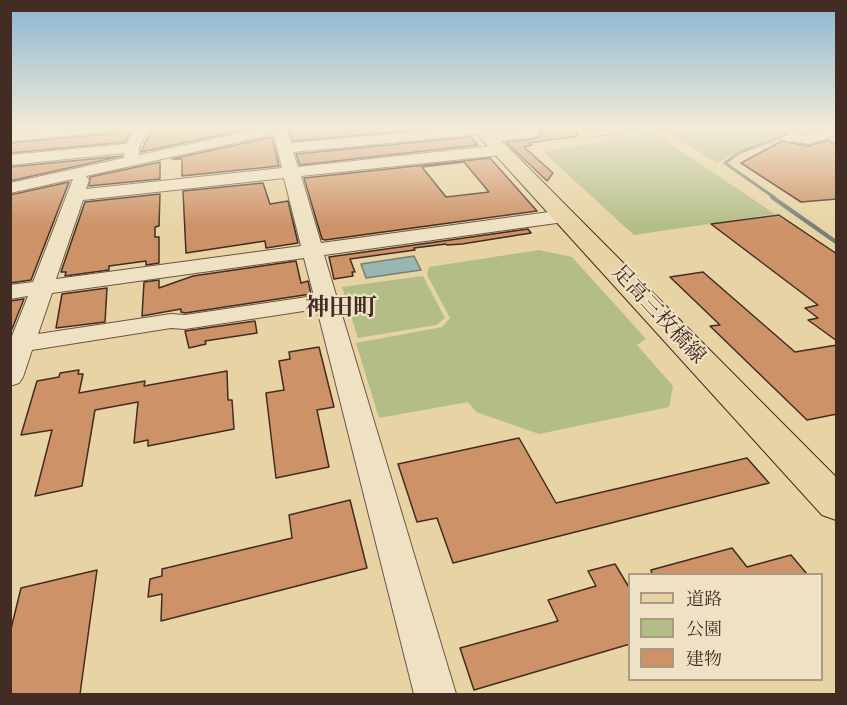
<!DOCTYPE html>
<html>
<head>
<meta charset="utf-8">
<style>
  body { margin:0 }
  #map { position:relative; width:847px; height:705px; overflow:hidden; background:#e7d3a4; font-family:"Gentium Book Plus","Noto Serif JP",serif }
  canvas { display:block }
  .frame { position:absolute; inset:0; border:12px solid #432c23; pointer-events:none }
  .legend { position:absolute; left:628px; top:573px; width:195px; height:108px; box-sizing:border-box; background:#efe2c4; border:2px solid #aa9984; margin:0; padding:8px 10px; list-style:none; font-size:18px; color:#432c23 }
  .legend li { display:flex; align-items:center; gap:12px; height:30px }
  .legend b { width:30px; border:2px solid #aa9984 }
</style>
</head>
<body>
<div id="map">
<canvas width="847" height="705"></canvas>
<div class="frame"></div>
<ul class="legend">
<li><b style="height:8px;background:#e7d3a4"></b>道路</li>
<li><b style="height:16px;background:#b2bd88"></b>公園</li>
<li><b style="height:16px;background:#cd9267"></b>建物</li>
</ul>
</div>
<script>
const ctx = document.querySelector('canvas').getContext('2d');
ctx.lineJoin = 'round';
function paint(path, color) {
  ctx.fillStyle = color;
  ctx.fill(path, 'evenodd');
}
function toPath(rows) {
  const path = new Path2D();
  for (const r of rows) {
    path.moveTo(r[0], r[1]);
    for (let i = 2; i < r.length; i += 2) path.lineTo(r[i], r[i + 1]);
  }
  return path;
}
function strokePath(path, color, width, dash) {
  ctx.strokeStyle = color;
  ctx.lineWidth = width;
  ctx.lineCap = dash ? 'butt' : 'round';
  ctx.setLineDash(dash || []);
  ctx.stroke(path);
}
function drawText(font, color, halo, rows, align = 'center') {
  ctx.font = font + ' "Gentium Book Plus","Noto Serif JP",serif';
  ctx.lineWidth = 4.5;
  ctx.setLineDash([]);
  ctx.textBaseline = 'middle';
  ctx.strokeStyle = halo;
  ctx.fillStyle = color;
  for (const [text, x, y, turn = 0] of rows) {
    ctx.save();
    ctx.translate(x, y);
    ctx.rotate((+turn || 0) * Math.PI / 180);
    ctx.textAlign = isNaN(turn) ? turn : align;
    if (halo) ctx.strokeText(text, 0, 0);
    ctx.fillText(text, 0, 0);
    ctx.restore();
  }
}
paint(toPath([
  [661,128,780,128,784,132,738,151,717,163],
  [653,132,775,214,634,235,543,152],
  [539,250,572,257,646,339,637,345,673,386,669,407,539,434,476,412,468,402,379,418,356,343,442,327,450,318,427,275,429,267],
  [423,276,445,318,436,325,358,338,342,287]
]), '#b2bd88');
const water = toPath([
  [414,256,421,270,366,278,361,264,414,256]
]);
paint(water, '#9ab6b1');
strokePath(water, '#777f78', 1.5);
strokePath(toPath([
  [775,198,725,163,740,152,781,137,789,130,788,128]
]), '#777f78', 3);
strokePath(toPath([
  [772,197,836,242]
]), '#777f78', 4);
const building = toPath([
  [126,128,133,128,125,142,10,153,10,143,108,134,117,129,126,128],
  [166,128,255,128,141,152,151,130,166,128],
  [291,128,440,128,293,141,289,131,291,128],
  [539,128,577,128,578,136,529,143,532,145,524,147,553,173,547,181,506,142,535,139,543,133,539,128],
  [272,137,279,166,182,176,182,159,172,159,272,137],
  [471,137,478,145,300,165,296,154,471,137],
  [829,140,832,143,837,143,837,199,801,202,741,163,782,141,808,146,829,140],
  [122,156,10,181,10,167,122,156],
  [490,158,537,211,325,240,322,239,304,178,490,158],
  [464,162,489,192,446,197,422,167,464,162],
  [160,162,160,179,89,186,90,177,160,162],
  [69,182,31,280,10,283,10,195,69,182],
  [263,183,270,204,288,201,298,243,266,248,265,241,186,253,183,191,263,183],
  [160,194,159,226,155,227,155,237,159,237,159,263,146,265,146,261,109,266,109,270,65,276,66,272,61,272,85,202,160,194],
  [779,215,837,254,837,341,808,320,818,318,805,308,818,305,711,224,779,215],
  [528,229,531,233,462,244,447,245,446,244,414,248,415,250,350,259,355,272,352,272,353,276,334,279,329,257,528,229],
  [296,261,301,283,308,281,311,294,185,313,181,312,181,309,142,316,144,282,159,280,159,288,193,276,296,261],
  [703,272,795,352,837,345,837,414,807,420,710,326,720,325,670,277,703,272],
  [107,288,105,322,56,328,62,294,107,288],
  [24,299,10,334,10,301,24,299],
  [255,321,257,333,205,341,206,344,189,348,185,331,255,321],
  [319,347,334,407,317,410,329,467,276,478,266,393,284,390,279,361,290,359,289,352,319,347],
  [79,370,78,374,83,374,79,393,145,381,144,386,227,371,228,400,232,400,234,429,148,446,148,440,134,443,138,402,95,410,82,486,35,496,52,430,21,435,37,381,59,377,60,373,79,370],
  [519,438,556,503,747,458,769,483,453,563,437,518,417,522,398,464,519,438],
  [350,500,367,568,161,621,162,594,148,597,150,579,162,576,162,569,292,538,289,515,350,500],
  [732,548,747,567,791,555,807,574,652,574,651,570,732,548],
  [615,564,630,589,630,644,474,690,460,648,558,621,548,600,596,586,588,571,615,564],
  [97,570,80,694,10,694,10,633,21,588,97,570]
]);
paint(building, '#cd9267');
strokePath(building, '#432c23', 1.5);
const minor = toPath([
  [66,128,115,128,108,132,10,141,10,133,66,128],
  [135,128,149,128,139,147,139,155,264,128,289,128,287,131,291,143,461,128,487,128,489,130,482,134,293,152,298,167,501,145,509,150,501,155,301,176,321,243,564,210,571,212,573,216,571,220,564,222,324,255,456,694,414,694,317,309,185,329,171,328,32,350,23,377,19,383,10,386,10,341,28,296,10,299,10,285,33,282,73,179,10,193,10,183,124,158,124,153,10,165,10,155,126,144,135,128],
  [274,134,282,168,86,189,89,180,86,176,274,134],
  [284,178,301,246,56,279,83,200,284,178],
  [304,258,314,296,185,315,171,314,38,334,52,293,304,258],
  [521,128,536,128,541,133,534,137,490,142,483,138,485,135,522,130,521,128],
  [581,128,641,128,634,132,594,136,581,128],
  [819,128,833,128,836,133,834,136,808,144,794,141,788,142,781,138,793,132,807,135,821,131,819,128]
]);
const major = toPath([
  [471,128,489,128,836,477,836,520,822,515,471,128]
]);
strokePath(minor, '#6c5643', 2);
strokePath(major, '#432c23', 2);
paint(minor, '#efe2c4');
paint(major, '#e7d3a4');
const sky = ctx.createLinearGradient(0, 0, 0, 226);
sky.addColorStop(0, '#89b5d2');
sky.addColorStop(0.57, '#f4ebd6');
sky.addColorStop(1, '#f4ebd600');
ctx.fillStyle = sky;
ctx.fillRect(0, 0, 847, 226);
drawText('21px', '#432c23', '#efe2c4', [
  ["足高三枚橋線",658,315,47]
]);
drawText('bold 24px', '#432c23', '#efe2c4', [
  ["神田町",341,309]
]);
</script>
</body>
</html>
